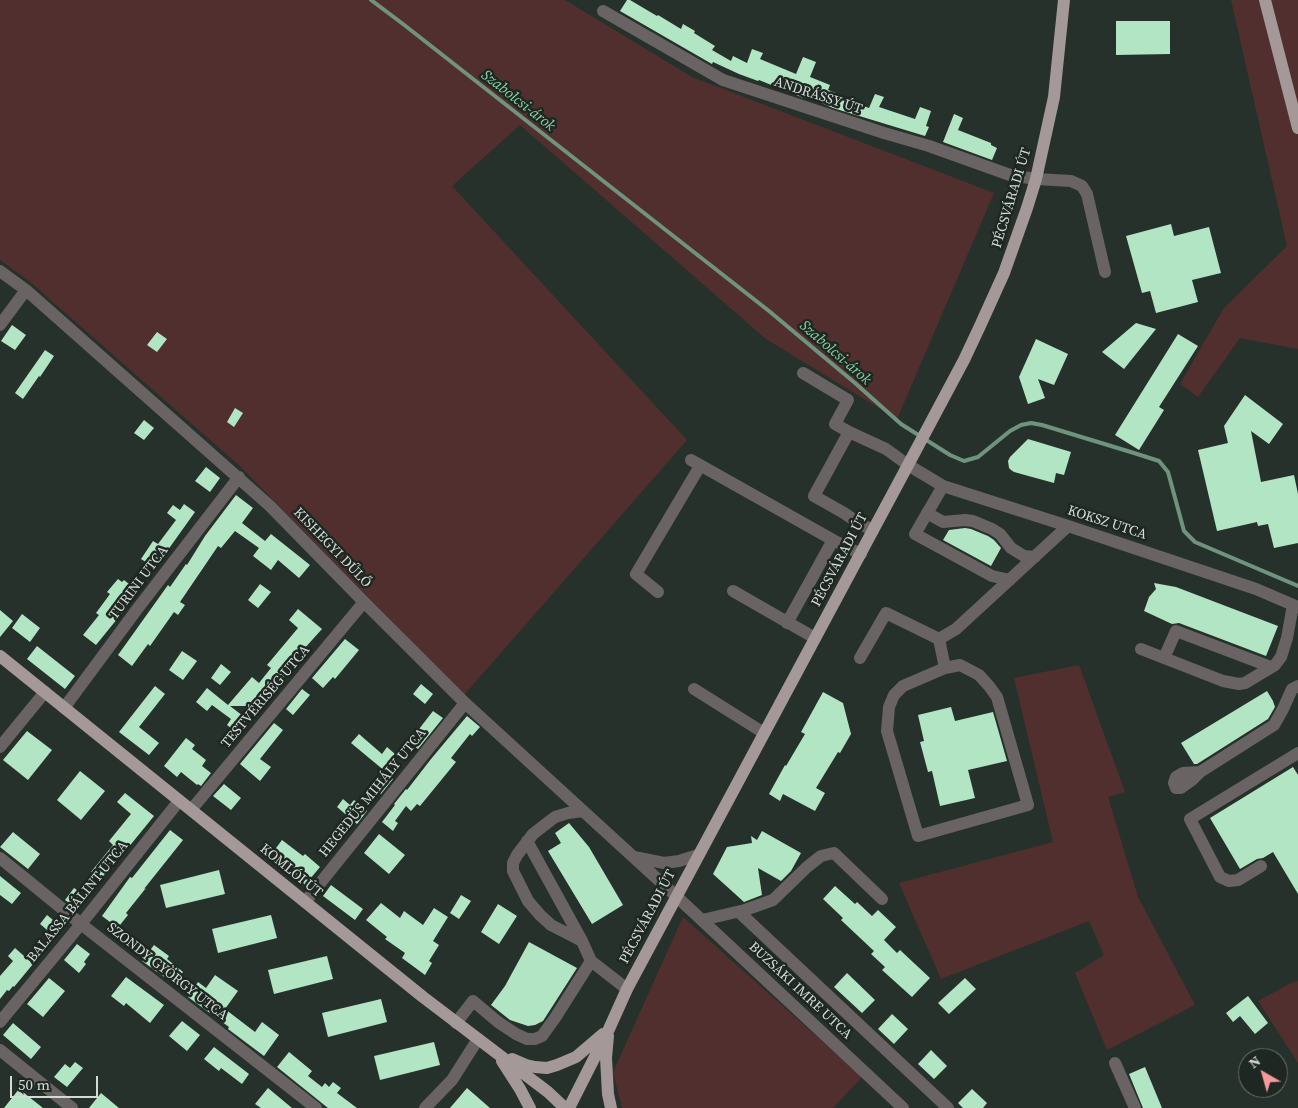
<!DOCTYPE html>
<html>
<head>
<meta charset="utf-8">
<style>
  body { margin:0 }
  #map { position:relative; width:1298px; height:1108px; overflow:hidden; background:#27312b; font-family:"Source Serif 4",serif }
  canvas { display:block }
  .north { position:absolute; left:1238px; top:1048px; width:50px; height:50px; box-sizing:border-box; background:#1e2721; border:1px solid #676f69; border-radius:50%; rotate:322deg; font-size:14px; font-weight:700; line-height:20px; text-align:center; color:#d4dad6 }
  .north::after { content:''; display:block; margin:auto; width:18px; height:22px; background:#f59b9b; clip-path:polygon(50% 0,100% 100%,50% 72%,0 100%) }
  .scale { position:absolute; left:10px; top:1076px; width:88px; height:22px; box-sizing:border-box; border:2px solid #d4dad6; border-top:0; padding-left:6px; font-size:15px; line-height:18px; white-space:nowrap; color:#d4dad6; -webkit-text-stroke:4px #1e2721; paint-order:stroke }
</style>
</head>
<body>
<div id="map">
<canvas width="1298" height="1108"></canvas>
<div class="north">N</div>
<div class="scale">50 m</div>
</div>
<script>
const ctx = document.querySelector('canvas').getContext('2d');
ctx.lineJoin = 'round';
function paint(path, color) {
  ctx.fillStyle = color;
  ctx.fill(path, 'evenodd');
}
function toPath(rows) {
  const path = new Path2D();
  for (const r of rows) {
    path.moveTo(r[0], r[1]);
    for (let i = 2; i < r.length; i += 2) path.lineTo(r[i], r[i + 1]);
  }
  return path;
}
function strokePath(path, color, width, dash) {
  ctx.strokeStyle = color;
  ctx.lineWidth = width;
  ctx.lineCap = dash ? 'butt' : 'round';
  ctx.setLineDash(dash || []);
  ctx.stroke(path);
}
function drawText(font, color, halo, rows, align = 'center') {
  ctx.font = font + ' "Source Serif 4",serif';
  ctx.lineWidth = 5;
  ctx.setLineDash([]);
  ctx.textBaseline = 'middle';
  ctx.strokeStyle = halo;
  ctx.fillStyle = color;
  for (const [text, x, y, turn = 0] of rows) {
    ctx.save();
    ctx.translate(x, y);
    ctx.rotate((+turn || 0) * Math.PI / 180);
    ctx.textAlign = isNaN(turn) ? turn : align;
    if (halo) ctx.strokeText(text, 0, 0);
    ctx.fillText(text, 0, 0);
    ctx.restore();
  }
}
paint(toPath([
  [0,0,565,0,692,77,994,193,897,419,766,339,520,125,452,186,687,440,464,695,241,467,29,281,0,260],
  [1231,0,1298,0,1298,349,1240,338,1198,397,1180,384,1224,308,1287,246],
  [1079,665,1125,792,1108,797,1138,897,1195,1005,1107,1050,1075,973,1104,955,1089,921,941,979,899,883,1053,842,1014,678],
  [683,917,862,1077,833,1108,622,1108,613,1072],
  [1298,981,1298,1063,1258,1001,1291,983]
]), '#512f2f');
strokePath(toPath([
  [371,0,403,24,769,311,855,383,901,424,950,455,964,461,978,457,1010,431,1021,425,1031,423,1042,425,1134,453,1159,461,1168,472,1184,531,1195,542,1298,586]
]), '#70937e', 4);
paint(toPath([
  [627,0,630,0,657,16,658,15,681,29,683,24,695,31,694,33,715,46,712,50,731,61,733,56,747,63,752,49,763,53,760,59,796,74,803,57,816,62,810,77,830,85,828,90,836,93,835,96,869,108,875,94,884,97,879,107,915,119,920,107,931,111,926,126,929,127,925,136,833,108,803,95,802,98,801,97,759,80,758,81,739,74,713,62,712,64,620,11],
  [1116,21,1170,21,1170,54,1116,55],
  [954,114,963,118,958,130,991,143,991,145,997,148,992,160,943,142],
  [1171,224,1174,236,1209,227,1221,273,1192,280,1198,302,1156,313,1150,291,1142,293,1126,236],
  [1136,323,1156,329,1124,369,1102,352],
  [12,325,26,335,15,350,1,341],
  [157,332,167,339,157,352,147,345],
  [1178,334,1198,346,1159,407,1164,410,1139,450,1115,435],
  [1036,339,1068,354,1054,385,1038,379,1045,398,1028,404,1019,377],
  [45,350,54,356,40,377,39,376,23,399,15,393],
  [1245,395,1283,424,1269,444,1251,431,1261,482,1294,475,1298,494,1298,543,1274,548,1268,524,1258,526,1257,522,1217,531,1198,450,1228,443,1224,426],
  [235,408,243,413,234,427,227,422],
  [144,420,154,428,144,440,134,433],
  [1028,439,1071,452,1064,475,1056,473,1054,483,1014,472,1011,470,1009,468,1008,461,1010,457],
  [206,467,220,478,210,492,195,481],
  [236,495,253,508,242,523,265,541,271,534,310,565,299,578,278,560,271,570,253,556,259,548,235,531,221,548,218,546,180,602,185,605,178,615,174,612,150,646,148,644,132,666,118,655,168,585,170,587,186,564,187,565,205,536],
  [184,504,195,512,155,568,141,559,153,541,158,544,176,520,167,513,173,505,180,510],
  [965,528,971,529,988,536,994,540,1001,548,991,566,943,540,949,530],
  [118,579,122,582,124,580,139,592,96,645,83,635,99,615,96,613,110,594,107,592],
  [1154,583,1176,587,1278,626,1266,656,1179,623,1172,624,1144,611,1149,597,1156,589],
  [260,584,271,592,258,608,248,600],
  [298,609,322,629,285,670,288,672,258,706,230,706,247,719,236,732,227,725,231,719,212,705,207,711,196,702,207,688,228,705,252,677,259,683,271,668,267,665,298,628,289,620],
  [0,610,13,621,0,637],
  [22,614,40,628,30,642,12,628],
  [345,639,359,650,335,679,333,677,323,688,312,678],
  [37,646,75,676,65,689,27,659],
  [182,651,197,661,183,680,169,670],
  [221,664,231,672,220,685,211,678],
  [421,684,433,694,425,704,413,694],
  [155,686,165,694,139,727,159,743,149,755,119,732],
  [302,689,310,695,293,715,286,709],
  [1267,691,1273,701,1275,707,1268,719,1197,764,1194,764,1181,743],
  [823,692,843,703,851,734,840,753,838,752,816,788,825,793,815,811,783,794,780,801,769,794,785,765,786,766,805,734,801,732],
  [951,707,955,721,993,712,1007,761,968,770,975,798,940,806,932,771,928,772,920,742,924,741,918,715],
  [433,711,443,718,418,749,409,742],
  [467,716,480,727,472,736,470,734,451,758,456,762,420,806,417,804,411,811,406,806,395,821,398,823,393,831,382,822,395,805,394,804,406,789,407,790,431,759],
  [274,723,283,730,260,759,271,767,260,781,240,764],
  [27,731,52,750,28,780,3,760],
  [359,734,382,754,387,747,395,754,393,756,396,759,386,772,351,743],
  [186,738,195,745,192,749,206,760,202,766,211,773,201,786,198,784,197,785,181,772,177,777,164,766],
  [1293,767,1298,775,1298,894,1273,852,1263,858,1257,859,1240,869,1210,818],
  [80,771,105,791,81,820,57,800],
  [382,771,393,779,381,794,375,789,379,784,374,780],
  [224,784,241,798,231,810,213,796],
  [125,793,154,816,123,854,122,852,100,880,91,872,113,845,109,841,131,814,117,802],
  [343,799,350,805,354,800,367,811,357,824,337,807],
  [569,823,589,847,623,905,592,924,548,851,561,843,555,833],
  [170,830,183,840,144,889,146,888,126,913,128,915,120,925,116,922,114,925,102,916,130,877,132,878],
  [762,831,801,853,791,871,781,881,758,868,762,895,744,902,713,874,727,847,752,843,751,836,757,840],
  [13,832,40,854,28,869,0,847],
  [379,834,405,855,389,874,364,853],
  [282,840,303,856,305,854,320,867,305,885,290,873,294,868,273,852],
  [219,870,225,894,166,908,160,885],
  [0,876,21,893,12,904,0,895],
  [331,885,363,909,355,920,323,896],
  [835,886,855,904,857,902,872,916,878,910,896,927,884,940,897,953,900,950,930,978,912,997,882,970,885,967,871,954,874,951,841,920,843,918,823,899],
  [74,888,87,897,78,909,65,900],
  [461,895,471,901,459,919,450,913],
  [381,903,400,918,404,911,423,925,434,908,448,917,433,941,439,945,429,961,432,963,425,975,402,958,405,953,385,939,387,937,366,920],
  [498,904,517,916,499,944,481,932],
  [47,915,59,925,52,934,40,924],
  [271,915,277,938,218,953,212,929],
  [529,942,577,968,543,1021,535,1025,528,1026,510,1020,491,1005,505,986],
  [77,944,90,954,84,962,86,964,79,973,64,960],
  [154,945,169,956,167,959,183,972,174,984,142,961],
  [15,948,33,964,14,987,13,986,9,991,7,990,0,999,0,976,13,961,8,956],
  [327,956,333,979,274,994,268,970],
  [847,973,875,1000,862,1013,834,987],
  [215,975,238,991,225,1009,255,1032,262,1022,279,1035,264,1056,228,1029,229,1027,188,997,198,982,206,988],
  [126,977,164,1005,150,1023,126,1003,124,1006,111,996],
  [49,978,65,991,43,1017,27,1004],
  [965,978,976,989,949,1014,938,1003],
  [1248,996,1268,1023,1255,1034,1240,1016,1233,1022,1226,1013],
  [381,999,387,1022,328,1037,322,1013],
  [892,1014,908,1029,894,1044,878,1029],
  [182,1021,200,1035,187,1051,169,1036],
  [13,1023,41,1047,31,1059,3,1035],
  [434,1042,440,1065,380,1080,374,1056],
  [214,1047,249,1074,242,1084,221,1068,219,1071,204,1059],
  [931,1050,947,1066,934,1079,918,1064],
  [289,1052,312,1071,308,1076,322,1087,325,1083,329,1087,333,1082,341,1088,337,1093,357,1108,328,1108,277,1067],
  [75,1062,83,1068,67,1087,54,1077,65,1064,70,1068],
  [1145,1067,1162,1108,1143,1108,1129,1074],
  [268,1088,292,1108,261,1108,255,1104],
  [467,1088,490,1108,450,1108],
  [19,1089,43,1108,4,1108],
  [972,1089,987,1103,983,1108,963,1108,958,1103],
  [101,1093,119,1108,89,1108]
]), '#b1e5c4');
strokePath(toPath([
  [603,11,723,80,884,133,929,146,1010,175,1036,179,1071,181,1082,186,1087,194,1105,272],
  [0,271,26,290,270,506,364,602,465,703,676,896,903,1108],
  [0,325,26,290],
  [803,373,848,400,835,424,849,432],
  [691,460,833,540,861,554],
  [943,486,915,534,992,576,1010,580],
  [927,513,943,522,965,520,973,521,992,529,1000,534,1011,548,1024,556,1035,557],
  [873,530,860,524,844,513,814,496,849,432,886,449,908,465,943,486,1068,526,1256,589,1298,607],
  [733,591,815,638],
  [658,592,636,574,700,466],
  [787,623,833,540],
  [939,639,945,668,903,686,894,695,889,707,887,731,918,836,1028,805,997,697,989,686,979,675,960,665,945,668],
  [1141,649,1223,681,1239,684,1245,683,1275,665,1281,657,1287,638,1293,605],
  [860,658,886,613,939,639,956,629,1068,526],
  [1164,658,1176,631,1271,667],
  [694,689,764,733],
  [64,708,138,608,239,477],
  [0,747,45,692],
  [1200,772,1183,773,1176,777,1174,783,1176,788,1181,788,1192,780,1200,772,1274,725,1283,709,1292,689,1298,686],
  [191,810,364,602],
  [583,811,568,813,555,817,533,834,517,855,513,863,513,871,528,901,540,915,551,925,582,941,591,961,627,989],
  [527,841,582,941],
  [634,857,664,863,679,861,698,855],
  [0,858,81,924,316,1108],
  [1261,866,1238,880,1229,881,1220,877,1190,819,1298,753],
  [305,902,465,703],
  [739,912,948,1108],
  [702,920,745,910,773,900,807,867,821,856,834,853,882,899],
  [0,1022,81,924,179,801],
  [456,1023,473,1001,498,1022,516,1034,527,1039,535,1039,542,1036,555,1018,591,961],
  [0,1050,72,1108],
  [1115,1063,1135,1108],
  [425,1108,452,1080,478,1039]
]), '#696363', 12);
strokePath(toPath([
  [1265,0,1298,128],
  [0,656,423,997,548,1092,565,1108],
  [608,1036,606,1058,608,1094,611,1108],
  [512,1059,526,1065,535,1067,547,1068,557,1065,576,1057,603,1034],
  [502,1061,520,1089,530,1108],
  [569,1108,609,1029,627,989,908,465,964,360,980,326,1004,273,1027,208,1036,179,1054,97,1064,0]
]), '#a49898', 12);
drawText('14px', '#d4dad6', '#1e2721', [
  ["ANDRÁSSY ÚT",818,96,18],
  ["PÉCSVÁRADI ÚT",1012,198,-73],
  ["KOKSZ UTCA",1107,523,18],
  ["KISHEGYI DŰLŐ",332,548,46],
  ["PÉCSVÁRADI ÚT",840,560,-62],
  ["TURINI UTCA",139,583,-53],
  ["TESTVÉRISÉG UTCA",266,697,-50],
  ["HEGEDÜS MIHÁLY UTCA",373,793,-51],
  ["KOMLÓI ÚT",291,871,39],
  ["BALASSA BÁLINT UTCA",78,902,-51],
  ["PÉCSVÁRADI ÚT",648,917,-62],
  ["SZONDY GYÖRGY UTCA",167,972,38],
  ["BUZSÁKI IMRE UTCA",800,991,43]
]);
drawText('italic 15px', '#88d4a6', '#1e2721', [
  ["Szabolcsi-árok",518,101,38],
  ["Szabolcsi-árok",835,353,41]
]);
</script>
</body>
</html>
